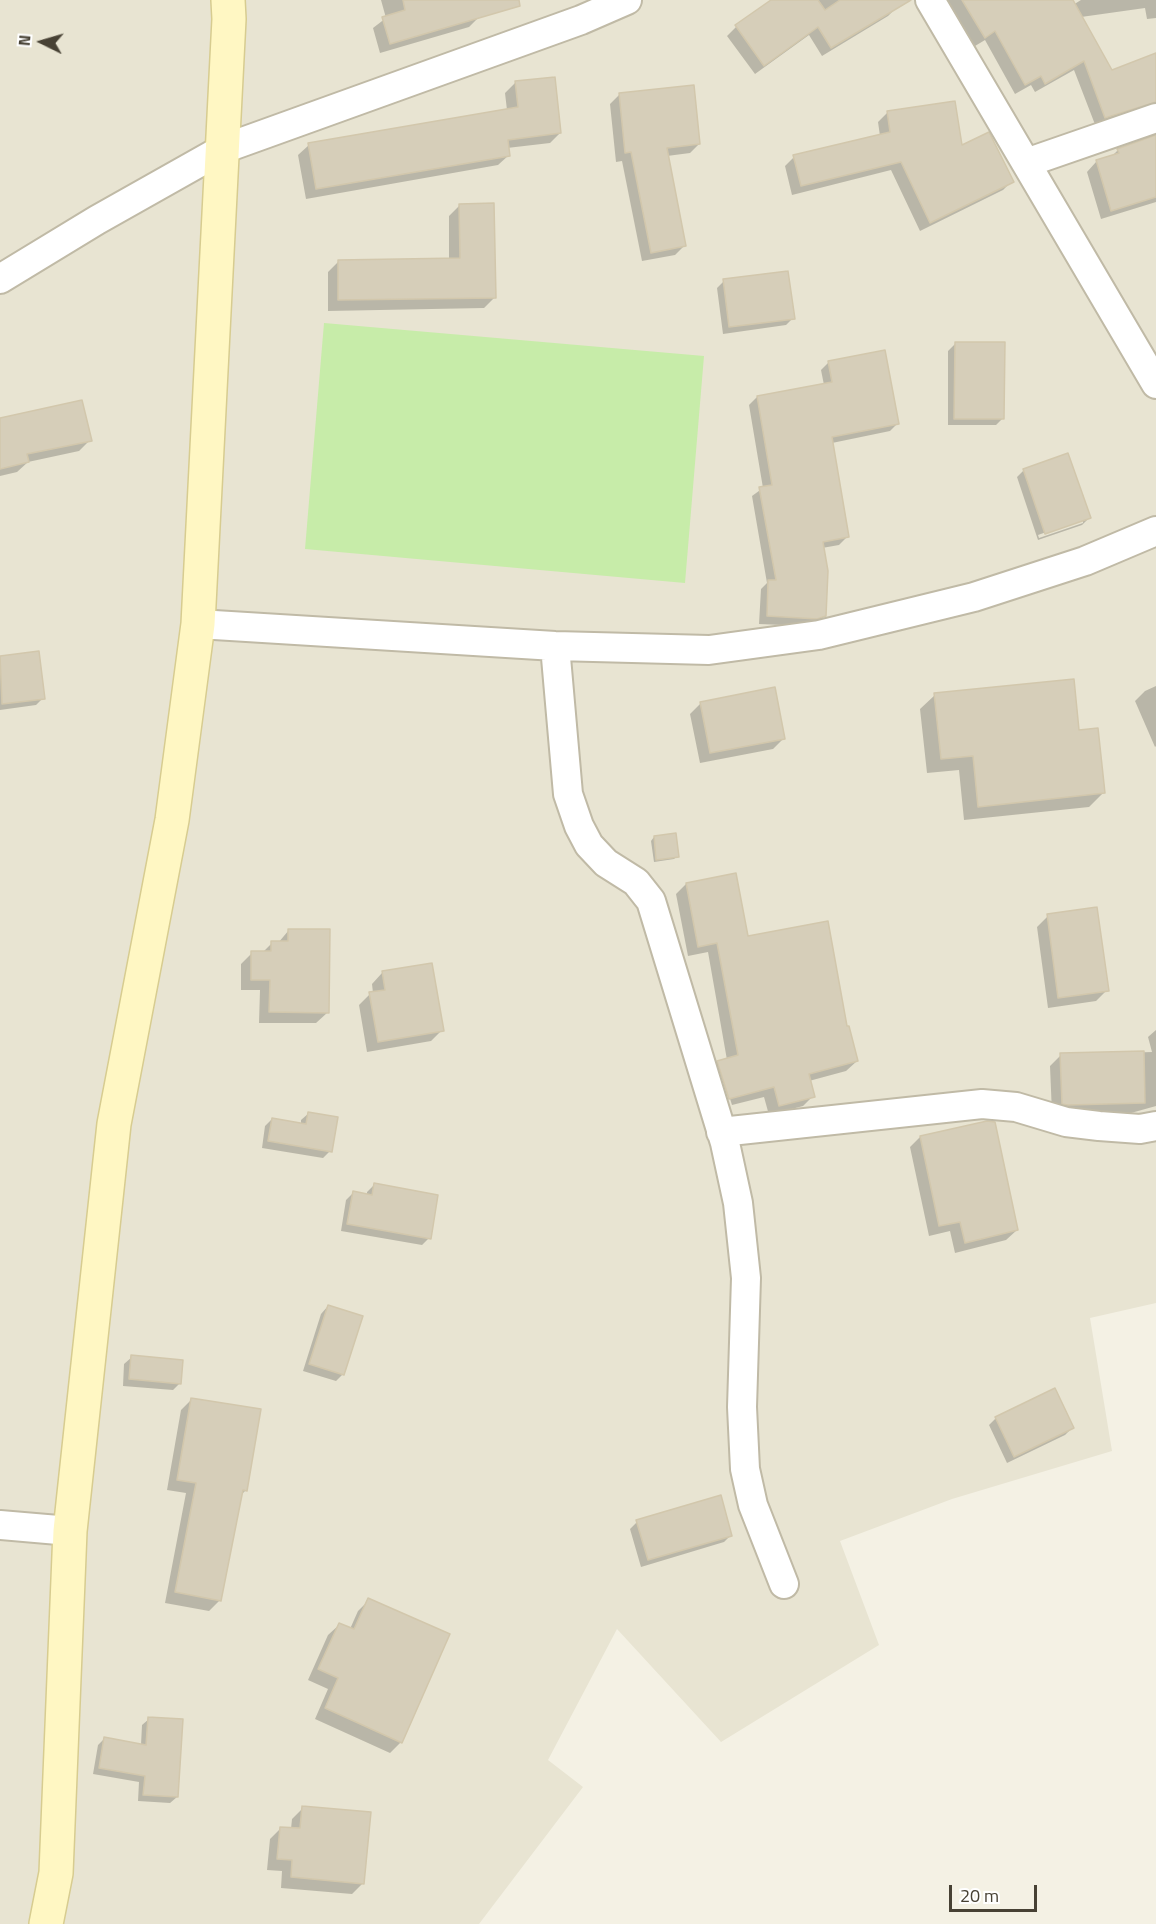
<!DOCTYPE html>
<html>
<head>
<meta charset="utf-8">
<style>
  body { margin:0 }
  #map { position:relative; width:1156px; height:1924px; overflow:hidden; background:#f4f1e4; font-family:"Titillium Web",sans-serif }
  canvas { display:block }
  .north { position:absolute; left:12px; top:12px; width:60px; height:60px; -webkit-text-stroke:4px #fff; paint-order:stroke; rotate:275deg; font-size:16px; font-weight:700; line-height:24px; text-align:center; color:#474134 }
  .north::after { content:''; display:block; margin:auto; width:21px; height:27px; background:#474134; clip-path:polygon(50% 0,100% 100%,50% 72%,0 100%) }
  .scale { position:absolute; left:949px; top:1885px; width:88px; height:27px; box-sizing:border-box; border:3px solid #474134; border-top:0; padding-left:8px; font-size:18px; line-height:21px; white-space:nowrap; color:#474134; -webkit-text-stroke:4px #fff; paint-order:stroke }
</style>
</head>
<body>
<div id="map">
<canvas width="1156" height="1924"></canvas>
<div class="north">N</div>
<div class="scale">20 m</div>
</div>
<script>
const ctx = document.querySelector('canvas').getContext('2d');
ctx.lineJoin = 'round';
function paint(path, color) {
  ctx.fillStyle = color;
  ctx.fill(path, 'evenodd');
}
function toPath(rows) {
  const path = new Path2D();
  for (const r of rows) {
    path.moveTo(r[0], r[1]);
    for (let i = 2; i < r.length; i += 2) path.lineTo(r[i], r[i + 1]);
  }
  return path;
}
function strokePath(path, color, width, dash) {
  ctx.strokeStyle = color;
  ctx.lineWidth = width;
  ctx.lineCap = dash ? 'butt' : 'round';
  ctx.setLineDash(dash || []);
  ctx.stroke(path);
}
paint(toPath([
  [0,0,1156,0,1156,1303,1090,1318,1112,1451,952,1499,840,1541,879,1645,721,1742,617,1629,548,1760,583,1787,479,1924,0,1924]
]), '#e8e4d2');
paint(toPath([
  [324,323,704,356,685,583,305,549]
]), '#c7eca9');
paint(toPath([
  [381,0,473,0,478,18,469,27,380,53,373,28,386,18],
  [773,0,893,0,897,7,888,16,822,56,809,35,755,74,727,36,736,27],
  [946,0,1063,0,1068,8,1081,0,1156,0,1156,18,1147,19,1145,8,1081,17,1111,72,1156,62,1156,115,1096,127,1074,70,1035,92,1031,85,1015,94,985,40,975,46],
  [515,83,560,133,550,143,507,148,509,155,498,165,306,199,298,155,309,145,507,110,505,93],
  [619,95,699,144,690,153,667,156,685,245,675,255,642,261,622,161,616,162,610,104],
  [888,112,961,148,1012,181,1003,190,920,231,891,170,792,195,785,166,794,157,880,136,878,122],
  [1156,137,1156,202,1101,219,1087,172,1096,162,1111,157,1118,150],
  [460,205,495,297,484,308,328,311,328,272,339,261,449,259,449,216],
  [724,281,793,318,786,325,723,334,717,288],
  [955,344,1003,418,996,425,948,425,948,351],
  [829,362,898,423,890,431,832,443,847,537,839,545,822,548,824,616,816,624,807,626,759,624,761,589,767,583,752,496,763,488,749,405,757,397,824,385,821,370],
  [0,419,90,440,79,451,28,462,17,472,0,476],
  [1024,470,1089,518,1082,525,1038,540,1017,477],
  [1083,519,1083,523,1039,538,1038,535],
  [38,653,43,698,36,705,0,710,0,658],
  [1156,686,1156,746,1155,747,1135,701,1145,691],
  [935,695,1078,732,1103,793,1089,807,964,820,959,770,927,773,920,709],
  [701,703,783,739,773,749,700,763,690,714],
  [654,837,677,856,674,859,654,862,651,841],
  [686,884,846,1028,857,1061,846,1071,809,1081,813,1096,803,1106,769,1115,764,1097,732,1105,720,1067,717,1067,729,1106,719,1109,708,1072,718,1062,727,1060,708,952,688,956,676,894],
  [1048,916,1107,990,1096,1001,1048,1008,1037,927],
  [289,930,327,1013,316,1023,259,1023,260,990,241,990,241,964,252,953,262,953,272,943,278,943],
  [382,973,442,1030,431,1041,367,1052,359,1005,370,994,373,993,372,984],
  [1156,1030,1156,1106,1131,1113,1057,1116,1052,1114,1050,1066,1061,1055,1152,1052,1148,1037],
  [309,1113,330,1151,323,1158,262,1148,265,1126,272,1119,301,1124,301,1120],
  [920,1137,1017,1230,1006,1240,955,1253,950,1231,929,1236,910,1147],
  [374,1185,429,1238,422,1245,341,1231,346,1200,353,1193,367,1195,367,1192],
  [328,1306,343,1374,336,1381,303,1371,321,1314],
  [132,1357,180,1383,173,1390,123,1386,124,1364],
  [192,1399,246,1490,240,1496,220,1600,209,1611,165,1603,186,1493,167,1490,181,1410],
  [996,1418,1072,1428,1065,1435,1007,1463,989,1425],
  [637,1522,731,1535,724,1542,641,1567,630,1529],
  [369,1600,401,1742,390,1753,315,1719,328,1689,308,1680,328,1635,339,1625,350,1629,358,1611],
  [149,1719,177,1797,170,1803,138,1801,139,1782,93,1774,98,1745,104,1739,141,1745,142,1725],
  [303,1808,363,1883,352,1894,281,1888,282,1871,267,1870,270,1839,281,1828,291,1829,292,1819]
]), '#0003');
const building = toPath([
  [403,0,519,0,520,6,390,44,382,17,405,10,403,0],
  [771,0,818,0,825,10,840,0,911,0,831,48,818,27,764,66,735,25,771,0],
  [962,0,1073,0,1112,70,1156,53,1156,102,1105,118,1084,61,1045,84,1041,76,1025,85,995,31,985,38,962,0],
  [555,77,561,133,508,140,510,156,316,189,308,143,518,107,515,81,555,77],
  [694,85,700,144,667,148,686,246,651,253,631,152,625,153,619,93,694,85],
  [955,101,962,145,989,132,1014,182,930,223,901,162,801,186,793,155,890,132,887,111,955,101],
  [1156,135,1156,197,1111,211,1096,160,1119,153,1117,149,1156,135],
  [494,203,496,298,338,300,338,260,460,258,459,204,494,203],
  [788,271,795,319,729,327,723,279,788,271],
  [955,342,1005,342,1004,419,954,419,955,342],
  [885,350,899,424,832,437,849,537,823,542,828,571,826,616,817,619,767,616,768,580,776,580,759,487,772,485,757,396,832,382,828,361,885,350],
  [82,400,92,441,27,454,29,462,0,469,0,418,82,400],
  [1068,453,1091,518,1045,534,1023,469,1068,453],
  [39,651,45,699,2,704,0,656,39,651],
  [1074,679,1079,730,1098,728,1105,793,978,807,973,756,941,759,934,693,1074,679],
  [775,687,785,739,710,753,700,702,775,687],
  [676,833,679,857,656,860,654,836,676,833],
  [736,873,748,936,828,921,847,1026,849,1026,858,1061,809,1074,815,1097,779,1106,774,1087,729,1099,717,1061,738,1055,717,943,698,947,686,883,736,873],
  [1097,907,1109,991,1058,998,1047,914,1097,907],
  [288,929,330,929,329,1013,269,1012,270,980,251,980,251,951,271,951,271,941,288,941,288,929],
  [432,963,444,1031,378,1042,369,992,385,990,382,971,432,963],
  [1144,1051,1145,1103,1068,1105,1062,1104,1060,1053,1144,1051],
  [308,1112,338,1117,332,1152,268,1141,272,1118,306,1124,308,1112],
  [987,1121,995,1122,1018,1230,965,1243,960,1222,939,1226,920,1136,987,1121],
  [374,1183,438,1195,431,1239,347,1224,353,1191,372,1195,374,1183],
  [328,1305,363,1316,344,1375,309,1364,328,1305],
  [131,1355,183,1360,181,1384,129,1379,131,1355],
  [1055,1388,1074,1428,1014,1457,995,1417,1055,1388],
  [191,1398,261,1409,247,1491,243,1490,221,1601,175,1592,196,1483,177,1480,191,1398],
  [721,1495,732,1536,648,1560,636,1520,721,1495],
  [368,1598,450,1634,402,1743,325,1708,338,1678,318,1669,339,1623,354,1629,368,1598],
  [148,1717,183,1719,178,1797,143,1795,145,1776,99,1768,104,1737,146,1745,148,1717],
  [302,1806,371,1812,364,1884,291,1877,292,1860,277,1859,280,1827,300,1828,302,1806]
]);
paint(building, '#d6ceb9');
strokePath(building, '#d2c7ac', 1.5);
const street = toPath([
  [930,0,1156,384],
  [1026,163,1156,118],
  [0,279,97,220,223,149,581,20,627,0],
  [198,624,555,646,709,650,819,635,974,597,1085,561,1156,531],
  [555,646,568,794,579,826,589,845,606,863,636,882,651,901,725,1143,738,1203,746,1278,742,1407,745,1469,753,1505,784,1584],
  [721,1132,982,1104,1016,1107,1066,1122,1099,1126,1140,1129,1156,1126],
  [0,1525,70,1531]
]);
const secondary = toPath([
  [46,1924,56,1873,70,1531,114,1124,172,820,198,624,229,19,228,0]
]);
strokePath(street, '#c0baa6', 32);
strokePath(secondary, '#d7cc90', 36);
strokePath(street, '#fff', 28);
strokePath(secondary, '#fff7c3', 33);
</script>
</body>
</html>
